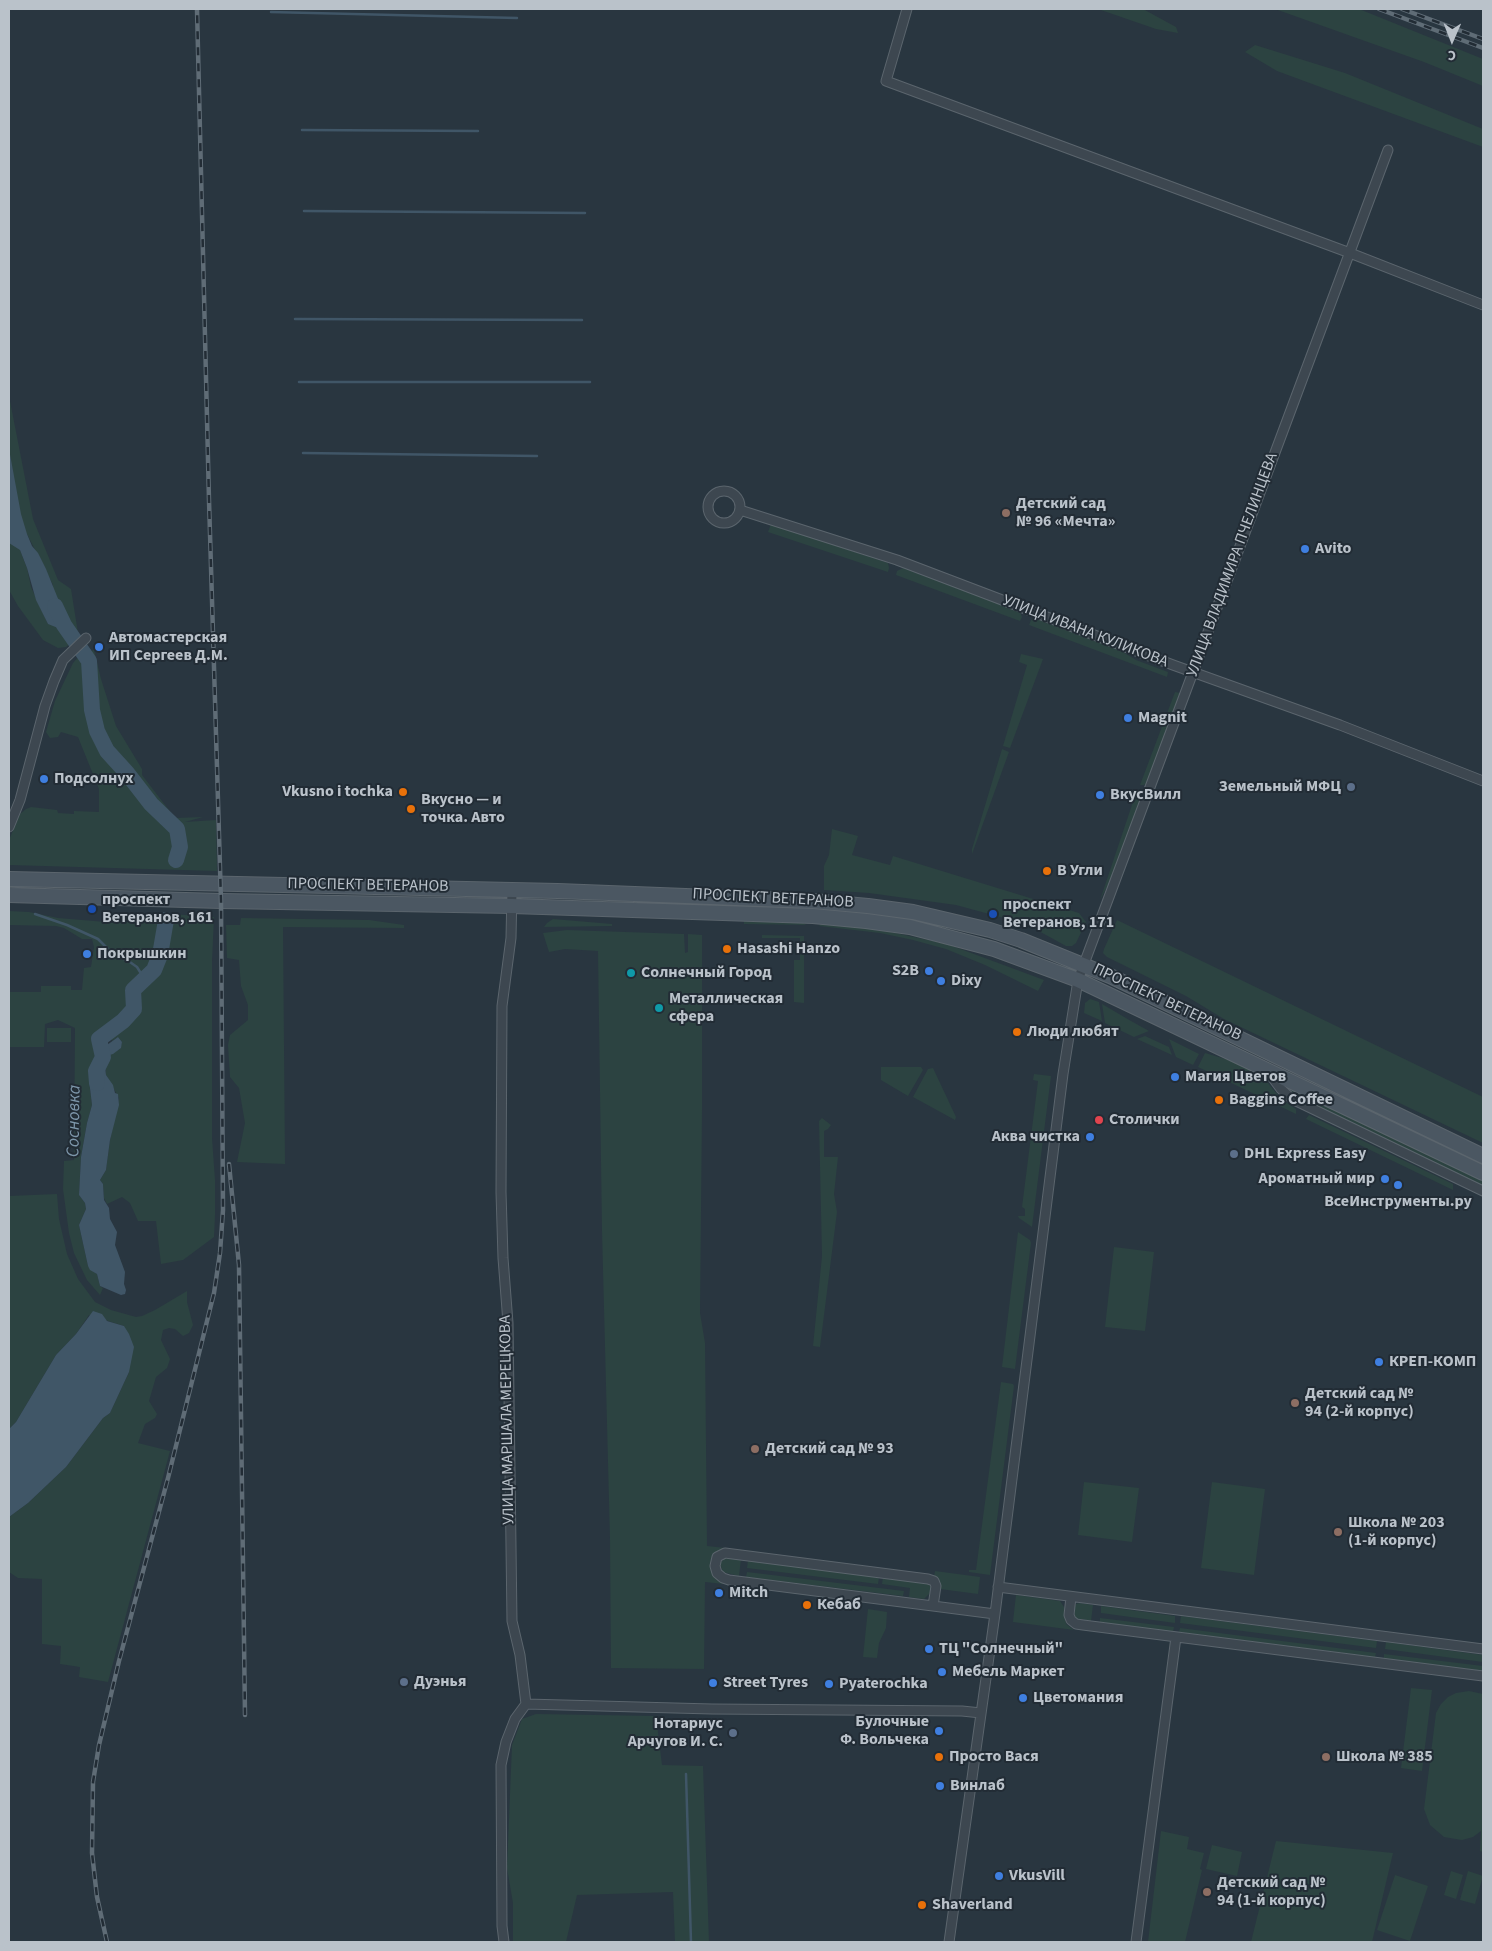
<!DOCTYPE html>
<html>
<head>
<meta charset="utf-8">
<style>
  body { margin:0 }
  #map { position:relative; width:1492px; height:1951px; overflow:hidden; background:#293640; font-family:"Source Sans 3",sans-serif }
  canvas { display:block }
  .frame { position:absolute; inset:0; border:10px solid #bac2ca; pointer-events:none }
  .north { position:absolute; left:1427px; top:15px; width:50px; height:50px; -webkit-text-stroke:4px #222c35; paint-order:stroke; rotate:181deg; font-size:14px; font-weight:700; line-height:20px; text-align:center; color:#bac2ca }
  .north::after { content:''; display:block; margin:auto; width:18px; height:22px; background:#bac2ca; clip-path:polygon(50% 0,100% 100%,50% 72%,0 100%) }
</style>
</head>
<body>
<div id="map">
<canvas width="1492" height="1951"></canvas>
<div class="frame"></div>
<div class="north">С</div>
</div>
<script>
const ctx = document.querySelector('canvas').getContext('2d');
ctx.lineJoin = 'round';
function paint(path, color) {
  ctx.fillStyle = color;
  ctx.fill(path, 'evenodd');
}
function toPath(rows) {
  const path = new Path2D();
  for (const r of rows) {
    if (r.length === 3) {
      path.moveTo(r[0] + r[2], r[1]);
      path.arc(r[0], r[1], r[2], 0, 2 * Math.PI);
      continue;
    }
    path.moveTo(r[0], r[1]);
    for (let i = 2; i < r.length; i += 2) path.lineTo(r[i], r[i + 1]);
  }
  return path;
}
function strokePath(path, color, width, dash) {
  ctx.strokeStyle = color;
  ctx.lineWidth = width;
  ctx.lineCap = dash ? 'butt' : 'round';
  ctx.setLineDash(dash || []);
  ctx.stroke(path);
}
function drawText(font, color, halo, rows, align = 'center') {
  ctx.font = font + ' "Source Sans 3",sans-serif';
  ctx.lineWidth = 4;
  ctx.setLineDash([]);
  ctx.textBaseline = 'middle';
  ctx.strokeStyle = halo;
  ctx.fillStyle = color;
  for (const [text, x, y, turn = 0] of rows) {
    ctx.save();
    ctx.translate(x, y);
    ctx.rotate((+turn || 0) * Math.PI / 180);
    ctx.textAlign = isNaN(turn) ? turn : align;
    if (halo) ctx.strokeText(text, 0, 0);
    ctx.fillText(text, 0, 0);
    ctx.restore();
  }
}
paint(toPath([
  [1098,9,1143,9,1176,27,1178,33,1156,29],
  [1275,9,1359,9,1483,59,1483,86,1424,62],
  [1255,45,1345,73,1483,129,1483,147,1277,71,1245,52],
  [9,396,33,519,58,580,71,589,78,633,77,638,66,647,58,648,43,640,18,606,9,590],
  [27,534,53,585,48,624,31,587,27,568,20,550],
  [771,524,888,563,889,568,888,572,768,532],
  [903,568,1020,612,1022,617,1020,621,896,575,897,571],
  [1035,618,1118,649,1136,660,1168,672,1167,677,1029,625,1031,620],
  [94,650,101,679,116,726,142,769,142,775,175,818,203,817,185,822,216,820,217,871,9,865,9,840,20,814,26,809,31,807,57,810,58,813,74,814,74,811,99,812,99,789,78,737,61,732,58,737,50,738,46,732,55,701,73,663,80,655],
  [1021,654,1043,659,1010,748,1003,746,1027,665,1019,662],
  [1175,692,1180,693,1147,783,1144,785,1140,785],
  [1002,749,1009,752,972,854,972,849],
  [1136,793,1142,799,1113,876,1100,900],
  [832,829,858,836,852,855,890,865,893,856,1079,913,1086,922,1076,943,1072,946,1066,946,1026,924,956,905,869,893,824,890,824,866,829,855],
  [9,911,29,912,58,918,118,923,127,922,149,914,161,914,153,965,144,979,132,990,132,1007,112,1027,96,1037,101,1052,94,1060,89,1080,92,1105,87,1123,81,1157,79,1195,85,1203,86,1209,79,1225,88,1266,97,1274,100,1286,103,1288,100,1295,87,1280,74,1253,69,1233,63,1189,64,1161,74,1160,75,1028,58,1020,45,1024,44,1047,9,1047,9,992,41,992,41,986,71,986,71,990,82,990,84,968,91,967,94,947,92,939,82,939,64,928,56,926,9,925],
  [171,914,214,917,212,961,212,1138,215,1180,215,1215,214,1237,183,1260,161,1264,156,1221,138,1221,130,1203,122,1197,107,1204,104,1198,103,1184,100,1180,106,1170,110,1140,119,1098,106,1075,104,1058,120,1049,122,1042,118,1037,112,1041,111,1036,139,1010,137,992,160,971],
  [241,918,369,920,404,925,404,928,283,927,285,1164,237,1162,245,1123,239,1088,230,1077,228,1045,230,1035,248,1020,248,1005,241,986,239,960,227,958,226,925,240,925],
  [553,919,612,924,612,926,544,927,547,923],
  [744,920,801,921,806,925,744,924],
  [1117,920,1483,1097,1483,1143,1224,1019,1186,996,1107,957,1103,953,1104,949],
  [822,923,881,930,947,944,1044,980,1038,991,985,965,946,949,913,940,880,933,819,926],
  [567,930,684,934,685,953,688,952,688,934,702,935,702,1110,700,1313,705,1343,707,1546,725,1548,714,1555,710,1565,714,1576,724,1584,705,1582,704,1669,611,1668,610,1539,602,1231,598,951,565,949,549,952,543,933],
  [762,935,804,936,804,1003,794,1002,794,960,800,960,800,938,762,938],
  [1090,999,1099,1002,1102,1021,1084,1013,1085,1003],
  [1102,1004,1131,1021,1149,1031,1134,1037,1105,1023],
  [47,1028,71,1028,71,1042,47,1042],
  [1145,1036,1169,1047,1172,1055,1137,1039],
  [1169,1039,1199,1054,1193,1065,1176,1057],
  [1205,1053,1232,1061,1256,1072,1263,1077,1281,1099,1296,1109,1296,1114,1198,1067],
  [881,1067,921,1067,923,1070,908,1096,881,1080],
  [933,1068,956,1117,955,1120,913,1097,928,1069],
  [1034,1074,1051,1076,1032,1227,1019,1218,1018,1216,1025,1216,1025,1209,1022,1207,1038,1081,1033,1080],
  [1286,1087,1483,1181,1483,1186,1299,1098],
  [1309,1115,1453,1184,1453,1190,1306,1119],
  [822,1118,831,1125,828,1129,824,1131,824,1157,838,1157,834,1194,837,1212,820,1347,813,1346,822,1256,819,1121],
  [57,1194,59,1219,67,1254,78,1279,95,1302,111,1310,136,1317,142,1316,155,1310,187,1291,187,1302,193,1325,189,1333,183,1336,175,1329,169,1328,163,1330,161,1340,170,1359,167,1368,156,1377,149,1401,157,1414,155,1418,145,1424,138,1443,170,1451,108,1682,79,1677,80,1667,60,1664,61,1646,42,1644,42,1579,18,1578,9,1572,9,1517,28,1503,66,1467,103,1418,110,1413,129,1372,124,1326,89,1315,76,1334,56,1355,16,1422,9,1429,9,1196],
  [1018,1232,1030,1240,1031,1243,1015,1369,1002,1367],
  [1114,1247,1154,1252,1145,1331,1105,1327],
  [1001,1382,1013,1384,1014,1386,990,1575,969,1572,969,1570,976,1570],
  [1084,1482,1139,1488,1132,1542,1078,1535],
  [1212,1482,1265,1489,1254,1575,1201,1568],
  [725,1558,741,1559,739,1576,723,1572,720,1563],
  [748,1560,879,1577,878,1584,747,1568],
  [935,1571,980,1577,978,1594,940,1589,940,1584,934,1577],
  [747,1572,904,1591,903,1596,746,1577],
  [883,1577,928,1583,931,1587,930,1593,924,1599,909,1597,910,1588,882,1584],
  [1016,1595,1060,1601,1064,1607,1066,1624,1074,1630,1013,1622],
  [1080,1603,1093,1605,1091,1621,1075,1618,1074,1607,1076,1604],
  [1101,1606,1175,1616,1175,1623,1101,1613],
  [868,1609,887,1612,886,1628,879,1643,877,1658,863,1657],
  [1181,1616,1377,1641,1376,1648,1180,1623],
  [1100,1618,1174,1627,1173,1632,1100,1622],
  [1180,1628,1376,1653,1375,1657,1179,1632],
  [1386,1642,1483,1655,1483,1662,1385,1649],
  [1384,1654,1483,1666,1483,1671,1384,1658],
  [1411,1688,1432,1690,1422,1771,1401,1768],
  [1469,1691,1483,1694,1483,1852,1480,1851,1481,1831,1473,1837,1462,1840,1444,1837,1430,1825,1424,1809,1436,1713,1441,1704,1448,1697,1456,1693],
  [536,1714,656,1716,662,1765,703,1766,709,1942,675,1942,673,1892,577,1895,566,1942,513,1942,513,1903,507,1868,512,1745,522,1719],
  [1161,1831,1189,1837,1187,1849,1204,1853,1200,1869,1202,1870,1185,1942,1148,1942],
  [1276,1841,1393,1853,1372,1942,1251,1942],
  [1212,1845,1242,1852,1237,1876,1206,1869],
  [1451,1871,1463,1875,1456,1899,1444,1895],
  [1468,1871,1483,1876,1475,1904,1460,1900],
  [1395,1875,1428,1886,1410,1941,1377,1930]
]), '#2c4341');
paint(toPath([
  [9,449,21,514,27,534,32,546,38,553,46,569,65,616,64,625,58,628,48,624,36,600,27,568,20,550,9,543],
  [118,1037,122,1042,121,1048,113,1054,103,1057,102,1049,100,1045,107,1045],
  [104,1058,106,1075,113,1085,115,1093,118,1094,119,1105,110,1140,106,1170,100,1180,103,1184,104,1200,109,1208,110,1219,117,1232,115,1245,125,1272,124,1284,126,1290,125,1294,121,1295,100,1286,97,1274,90,1270,88,1266,79,1225,86,1209,85,1203,79,1195,81,1157,87,1123,92,1105,89,1080,94,1060,100,1062],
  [93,1311,102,1314,107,1321,124,1326,129,1334,134,1347,129,1372,110,1413,103,1418,66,1467,28,1503,9,1517,9,1429,16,1422,56,1355,76,1334]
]), '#405667');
strokePath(toPath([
  [271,12,517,18],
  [302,130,478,131],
  [304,211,585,213],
  [295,319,582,320],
  [299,382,590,382],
  [303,453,537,456],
  [35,914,67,925,98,939,115,956,127,960,137,967,145,980],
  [686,1774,691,1942]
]), '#405667', 2.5);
strokePath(toPath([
  [55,606,64,625,89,661,92,710,97,731,107,751,127,773,151,804,177,829,180,847,176,860],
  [97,1083,96,1071,103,1057,99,1039,123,1021,134,1009,133,990,154,970,160,955,166,920]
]), '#405667', 16);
const street = toPath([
  [907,9,886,81,1350,253,1483,305],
  [724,507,16],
  [740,510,897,560,1173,665,1340,725,1483,781],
  [9,827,20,800,45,706,54,681,63,660,86,638],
  [1269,1073,1281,1089,1292,1099,1483,1191],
  [725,1553,928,1579,934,1581,936,1586,933,1606,729,1580,723,1578,717,1573,715,1566,717,1557,725,1553],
  [998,1587,1483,1649],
  [1071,1597,1069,1615,1071,1620,1076,1624,1083,1625,1483,1676],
  [933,1606,995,1614],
  [526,1704,712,1709,962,1711,981,1713],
  [504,1942,502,1926,501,1765,506,1742,515,1719,526,1704,520,1655,512,1621,508,1323,503,1258,501,1192,502,1006,511,938,512,890],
  [949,1942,995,1614,1063,1074,1078,980,1388,150],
  [1136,1942,1176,1637]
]);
const secondary = toPath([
  [9,879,558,891,813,901,868,906,913,912,990,930,1021,940,1110,976,1483,1156],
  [9,895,221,901,512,906,813,916,866,921,910,927,994,949,1078,980,1483,1173]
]);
strokePath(street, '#5b656d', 11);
strokePath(secondary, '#5b656d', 16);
strokePath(street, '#3d4750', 9);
strokePath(secondary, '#4b5762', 14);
const rail = toPath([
  [1379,9,1483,48],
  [1402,9,1483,39],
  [229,1164,239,1265,245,1715],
  [107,1942,97,1897,92,1853,93,1782,99,1745,119,1661,168,1478,214,1293,220,1253,223,1210,221,901,209,500,197,9]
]);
strokePath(rail, '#5f6c76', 4.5);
strokePath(rail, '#222c35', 2.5, [8]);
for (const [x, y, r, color] of [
  [1006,513,5,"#8d6e63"],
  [1305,549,5,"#3f7fe0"],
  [99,647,5,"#3f7fe0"],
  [1128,718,5,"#3f7fe0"],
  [44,779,5,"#3f7fe0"],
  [1351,787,5,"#5c6f8a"],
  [403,792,5,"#e8710a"],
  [1100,795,5,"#3f7fe0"],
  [411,809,5,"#e8710a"],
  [1047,871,5,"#e8710a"],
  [92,909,5,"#1a4fb4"],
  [993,914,5,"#1a4fb4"],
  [727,949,5,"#e8710a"],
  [87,954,5,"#3f7fe0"],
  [929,971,5,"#3f7fe0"],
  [631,973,5,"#0f9aa8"],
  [941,981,5,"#3f7fe0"],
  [659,1008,5,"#0f9aa8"],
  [1017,1032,5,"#e8710a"],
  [1175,1077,5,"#3f7fe0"],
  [1219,1100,5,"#e8710a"],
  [1099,1120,5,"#e0444e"],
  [1090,1137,5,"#3f7fe0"],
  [1234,1154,5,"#5c6f8a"],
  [1385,1179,5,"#3f7fe0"],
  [1398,1185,5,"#3f7fe0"],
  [1379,1362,5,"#3f7fe0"],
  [1295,1403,5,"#8d6e63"],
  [755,1449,5,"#8d6e63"],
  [1338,1532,5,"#8d6e63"],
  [719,1593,5,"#3f7fe0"],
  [807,1605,5,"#e8710a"],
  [929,1649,5,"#3f7fe0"],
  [942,1672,5,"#3f7fe0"],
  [404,1682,5,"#5c6f8a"],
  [713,1683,5,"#3f7fe0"],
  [829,1684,5,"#3f7fe0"],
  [1023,1698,5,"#3f7fe0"],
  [939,1731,5,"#3f7fe0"],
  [733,1733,5,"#5c6f8a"],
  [939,1757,5,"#e8710a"],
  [1326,1757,5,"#8d6e63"],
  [940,1786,5,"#3f7fe0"],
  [999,1876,5,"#3f7fe0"],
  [1207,1892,5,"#8d6e63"],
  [922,1905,5,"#e8710a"]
]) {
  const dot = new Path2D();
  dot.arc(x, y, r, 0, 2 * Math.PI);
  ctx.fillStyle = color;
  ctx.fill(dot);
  strokePath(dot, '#222c35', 2);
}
drawText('bold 16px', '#bac2ca', '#222c35', [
  ["Детский сад",1016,504],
  ["№ 96 «Мечта»",1016,522],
  ["Avito",1315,549],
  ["Автомастерская",109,638],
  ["ИП Сергеев Д.М.",109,656],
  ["Magnit",1138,718],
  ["Подсолнух",54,779],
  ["Земельный МФЦ",1341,787,"right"],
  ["Vkusno i tochka",393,792,"right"],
  ["ВкусВилл",1110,795],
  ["Вкусно — и",421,800],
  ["точка. Авто",421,818],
  ["В Угли",1057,871],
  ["проспект",102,900],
  ["Ветеранов, 161",102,918],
  ["проспект",1003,905],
  ["Ветеранов, 171",1003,923],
  ["Hasashi Hanzo",737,949],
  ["Покрышкин",97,954],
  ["S2B",919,971,"right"],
  ["Солнечный Город",641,973],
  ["Dixy",951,981],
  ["Металлическая",669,999],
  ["сфера",669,1017],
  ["Люди любят",1027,1032],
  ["Магия Цветов",1185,1077],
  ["Baggins Coffee",1229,1100],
  ["Столички",1109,1120],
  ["Аква чистка",1080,1137,"right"],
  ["DHL Express Easy",1244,1154],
  ["Ароматный мир",1375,1179,"right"],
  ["ВсеИнструменты.ру",1398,1202,"center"],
  ["КРЕП-КОМП",1389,1362],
  ["Детский сад №",1305,1394],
  ["94 (2-й корпус)",1305,1412],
  ["Детский сад № 93",765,1449],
  ["Школа № 203",1348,1523],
  ["(1-й корпус)",1348,1541],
  ["Mitch",729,1593],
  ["Кебаб",817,1605],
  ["ТЦ \"Солнечный\"",939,1649],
  ["Мебель Маркет",952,1672],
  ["Дуэнья",414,1682],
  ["Street Tyres",723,1683],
  ["Pyaterochka",839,1684],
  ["Цветомания",1033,1698],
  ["Булочные",929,1722,"right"],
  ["Ф. Вольчека",929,1740,"right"],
  ["Нотариус",723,1724,"right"],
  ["Арчугов И. С.",723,1742,"right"],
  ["Просто Вася",949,1757],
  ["Школа № 385",1336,1757],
  ["Винлаб",950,1786],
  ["VkusVill",1009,1876],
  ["Детский сад №",1217,1883],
  ["94 (1-й корпус)",1217,1901],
  ["Shaverland",932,1905]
], 'left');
drawText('16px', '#bac2ca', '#222c35', [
  ["УЛИЦА ВЛАДИМИРА ПЧЕЛИНЦЕВА",1233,565,-70],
  ["УЛИЦА ИВАНА КУЛИКОВА",1085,632,21],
  ["ПРОСПЕКТ ВЕТЕРАНОВ",368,886,1],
  ["ПРОСПЕКТ ВЕТЕРАНОВ",773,899,3],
  ["ПРОСПЕКТ ВЕТЕРАНОВ",1167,1003,25],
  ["УЛИЦА МАРШАЛА МЕРЕЦКОВА",508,1420,-91]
]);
drawText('italic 18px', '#7d96aa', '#222c35', [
  ["Сосновка",75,1121,-89]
]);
</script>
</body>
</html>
